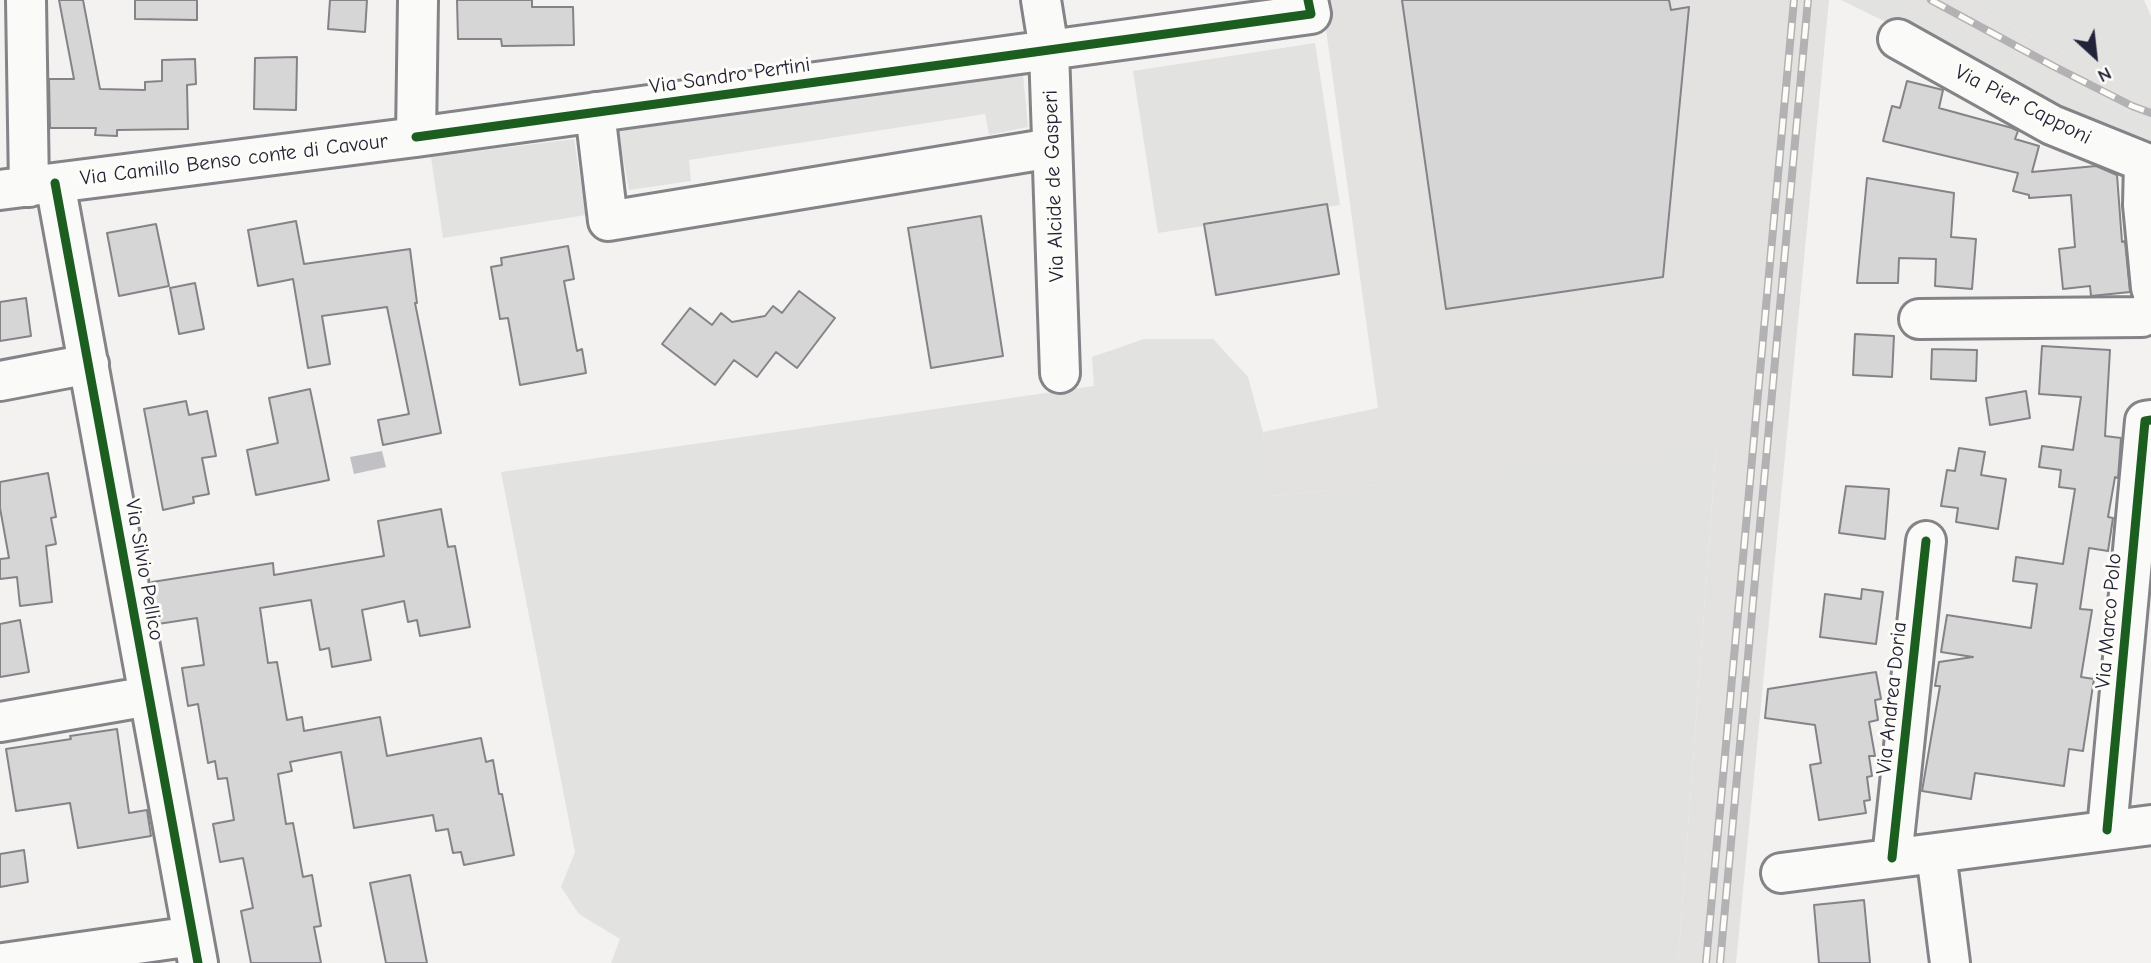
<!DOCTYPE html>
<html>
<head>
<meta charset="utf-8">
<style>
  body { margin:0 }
  #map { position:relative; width:2151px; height:963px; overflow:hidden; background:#f3f2f0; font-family:"Comic Neue",sans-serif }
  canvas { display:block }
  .north { position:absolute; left:2060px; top:21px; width:70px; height:70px; -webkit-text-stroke:5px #fdfcf7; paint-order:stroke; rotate:153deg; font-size:19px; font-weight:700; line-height:28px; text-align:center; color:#22223b }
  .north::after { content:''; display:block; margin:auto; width:24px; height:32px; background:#22223b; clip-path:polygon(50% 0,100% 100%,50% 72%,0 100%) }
</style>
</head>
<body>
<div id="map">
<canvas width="2151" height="963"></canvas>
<div class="north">N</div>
</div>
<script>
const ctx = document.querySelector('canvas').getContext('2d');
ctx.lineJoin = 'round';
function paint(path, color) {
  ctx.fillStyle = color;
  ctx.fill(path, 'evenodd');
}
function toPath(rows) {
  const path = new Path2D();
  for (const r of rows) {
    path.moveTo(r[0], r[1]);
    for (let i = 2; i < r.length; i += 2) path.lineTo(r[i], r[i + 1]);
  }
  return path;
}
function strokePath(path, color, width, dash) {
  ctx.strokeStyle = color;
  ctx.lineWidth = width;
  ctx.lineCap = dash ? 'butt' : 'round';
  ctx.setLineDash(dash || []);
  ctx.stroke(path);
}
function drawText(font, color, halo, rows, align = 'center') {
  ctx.font = font + ' "Comic Neue",sans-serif';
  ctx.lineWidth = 6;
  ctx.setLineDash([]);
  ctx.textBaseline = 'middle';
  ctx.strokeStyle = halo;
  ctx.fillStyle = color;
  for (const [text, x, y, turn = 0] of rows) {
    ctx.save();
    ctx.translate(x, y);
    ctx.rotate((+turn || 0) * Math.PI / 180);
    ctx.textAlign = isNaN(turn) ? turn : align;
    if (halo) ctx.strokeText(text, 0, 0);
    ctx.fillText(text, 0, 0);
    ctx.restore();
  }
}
paint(toPath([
  [1322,0,1829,0,1736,963,1678,963,1716,450,1272,496,1263,432,1378,408],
  [1886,0,1968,0,1988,14,2151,97,2151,122]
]), '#e3e2e1');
paint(toPath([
  [1841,0,1886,0,2151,122,2151,147,2119,136],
  [1968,0,2144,0,2151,16,2151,97,1988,14],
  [1315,43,1340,205,1158,233,1133,71],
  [1023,74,1028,127,989,135,985,114,689,160,691,181,629,190,618,130],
  [574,139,586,215,443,238,431,157],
  [1144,339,1213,339,1248,377,1263,432,1273,496,1716,449,1678,963,611,963,620,939,579,914,561,887,575,852,501,472,1094,386,1092,357]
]), '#e2e2e1');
paint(toPath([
  [382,451,386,467,354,474,350,457]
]), '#c1c1c5');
const building = toPath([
  [59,0,83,0,100,89,145,90,145,82,162,81,162,60,195,59,196,84,187,85,188,129,117,130,117,136,95,135,96,128,50,128,49,79,74,79,59,0],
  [135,0,197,0,197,20,135,19,135,0],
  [330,0,367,0,365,32,328,29,330,0],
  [457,0,532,0,532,7,573,7,574,45,502,46,501,39,458,39,457,0],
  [1402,0,1669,0,1671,10,1689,7,1663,277,1446,309,1402,0],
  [297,57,296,110,254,109,255,58,297,57],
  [1907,81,1943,90,1939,108,2012,128,2018,131,2015,139,2039,146,2032,172,2096,166,2117,175,2122,242,2125,241,2130,292,2091,296,2090,286,2063,289,2059,249,2075,247,2071,195,2029,198,2029,195,2013,191,2018,173,1883,141,1892,106,1900,108,1907,81],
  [1867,178,1954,193,1951,237,1976,239,1972,289,1935,286,1936,259,1899,258,1898,283,1857,283,1867,178],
  [1327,204,1339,274,1216,295,1204,224,1327,204],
  [981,216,1003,356,931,368,908,228,981,216],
  [296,221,304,264,410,249,417,303,415,303,441,433,383,445,378,420,409,414,387,307,322,316,330,364,308,368,293,279,258,286,248,230,296,221],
  [156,224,169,286,119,296,107,233,156,224],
  [568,246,574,279,564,281,577,351,582,349,586,373,520,385,508,318,500,319,491,267,502,265,501,258,568,246],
  [195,283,204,329,179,334,170,288,195,283],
  [799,291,835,318,797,368,776,352,757,377,734,360,715,385,662,344,690,308,712,325,721,313,732,322,765,316,773,306,782,313,799,291],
  [26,298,31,336,0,341,0,302,26,298],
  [1855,334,1894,336,1892,377,1853,375,1855,334],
  [2042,346,2110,350,2105,436,2121,438,2118,478,2115,477,2108,517,2113,518,2108,551,2089,548,2080,609,2092,610,2081,677,2094,679,2083,751,2069,749,2064,786,1975,773,1971,799,1922,791,1940,686,1935,686,1939,662,1973,657,1941,652,1947,615,2031,628,2037,584,2013,581,2016,557,2063,564,2075,489,2059,487,2061,470,2039,467,2042,446,2073,450,2081,397,2039,394,2042,346],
  [1932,349,1977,350,1976,381,1931,379,1932,349],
  [310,389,329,480,256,495,247,450,278,443,269,398,310,389],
  [2026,391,2030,418,1990,425,1986,398,2026,391],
  [186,401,189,415,207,411,216,456,202,458,209,494,193,497,194,503,163,510,144,409,186,401],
  [1959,448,1985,452,1981,475,2006,479,1998,529,1956,522,1958,508,1941,506,1947,470,1955,471,1959,448],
  [48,473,56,517,51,518,56,544,46,546,52,602,20,606,17,577,0,579,0,559,9,558,0,508,0,482,48,473],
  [1846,486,1889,489,1885,539,1839,533,1846,486],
  [441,509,448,547,455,546,470,627,420,636,417,620,408,622,404,601,362,610,371,660,332,667,329,648,320,650,311,600,260,608,268,663,277,662,287,720,302,717,304,731,380,717,387,756,481,738,486,762,493,760,499,794,502,794,514,855,464,865,461,852,453,853,448,829,436,831,433,815,354,828,341,752,290,762,292,771,278,774,286,824,293,823,303,877,312,875,321,926,314,927,321,963,251,963,241,911,253,908,243,858,220,862,213,824,234,820,227,778,218,779,215,761,208,763,198,704,188,706,182,668,204,665,197,618,158,624,152,582,273,563,274,575,384,556,378,521,441,509],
  [1862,589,1883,592,1876,644,1820,637,1825,594,1861,599,1862,589],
  [20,620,29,672,0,677,0,624,20,620],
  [1876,672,1881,699,1875,700,1878,720,1869,722,1875,756,1869,756,1872,776,1867,777,1870,800,1864,801,1866,813,1819,820,1810,765,1821,763,1815,725,1765,718,1768,689,1876,672],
  [117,729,129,813,147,810,151,836,78,848,70,803,16,811,6,749,71,739,70,736,117,729],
  [24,850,28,882,0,887,0,854,24,850],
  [410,875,427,963,386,963,370,883,410,875],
  [1864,900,1870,963,1819,963,1814,905,1864,900]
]);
paint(building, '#d7d6d6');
strokePath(building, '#848488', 2);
const minor = toPath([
  [26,0,29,187],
  [1041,0,1049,50,1060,373],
  [1898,39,2052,125,2151,165],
  [595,112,608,221,1052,148],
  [416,137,1311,14,1308,0],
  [2144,163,2143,205,2151,288],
  [55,183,198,963],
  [0,190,416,137,418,0],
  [1919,319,2142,317,2148,312,2151,306],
  [0,381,89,364],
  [0,722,149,696],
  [2107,830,2145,421,2151,420],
  [1936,853,1950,963],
  [1892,858,1926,541],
  [1781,873,2151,825],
  [3,963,193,936]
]);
strokePath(minor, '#848488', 44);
strokePath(minor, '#fafaf8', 38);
const rail = toPath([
  [1931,0,2053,66,2132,106,2151,113],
  [1706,963,1794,0],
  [1720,963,1808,0]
]);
strokePath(rail, '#b2b2b4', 8);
strokePath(rail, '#fdfcf7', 5, [16]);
strokePath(toPath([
  [416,137,1311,14,1308,0],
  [55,183,198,963],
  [2107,830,2145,421,2151,420],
  [1892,858,1926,541]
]), '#1b5e20', 9);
drawText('21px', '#22223b', '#fdfcf7', [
  ["Via Sandro Pertini",730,76,-8],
  ["Via Pier Capponi",2023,105,27],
  ["Via Camillo Benso conte di Cavour",234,160,-7],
  ["Via Alcide de Gasperi",1054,186,-92],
  ["Via Silvio Pellico",144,570,80],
  ["Via Marco Polo",2109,621,-85],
  ["Via Andrea Doria",1892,698,-84]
]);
</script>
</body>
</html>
